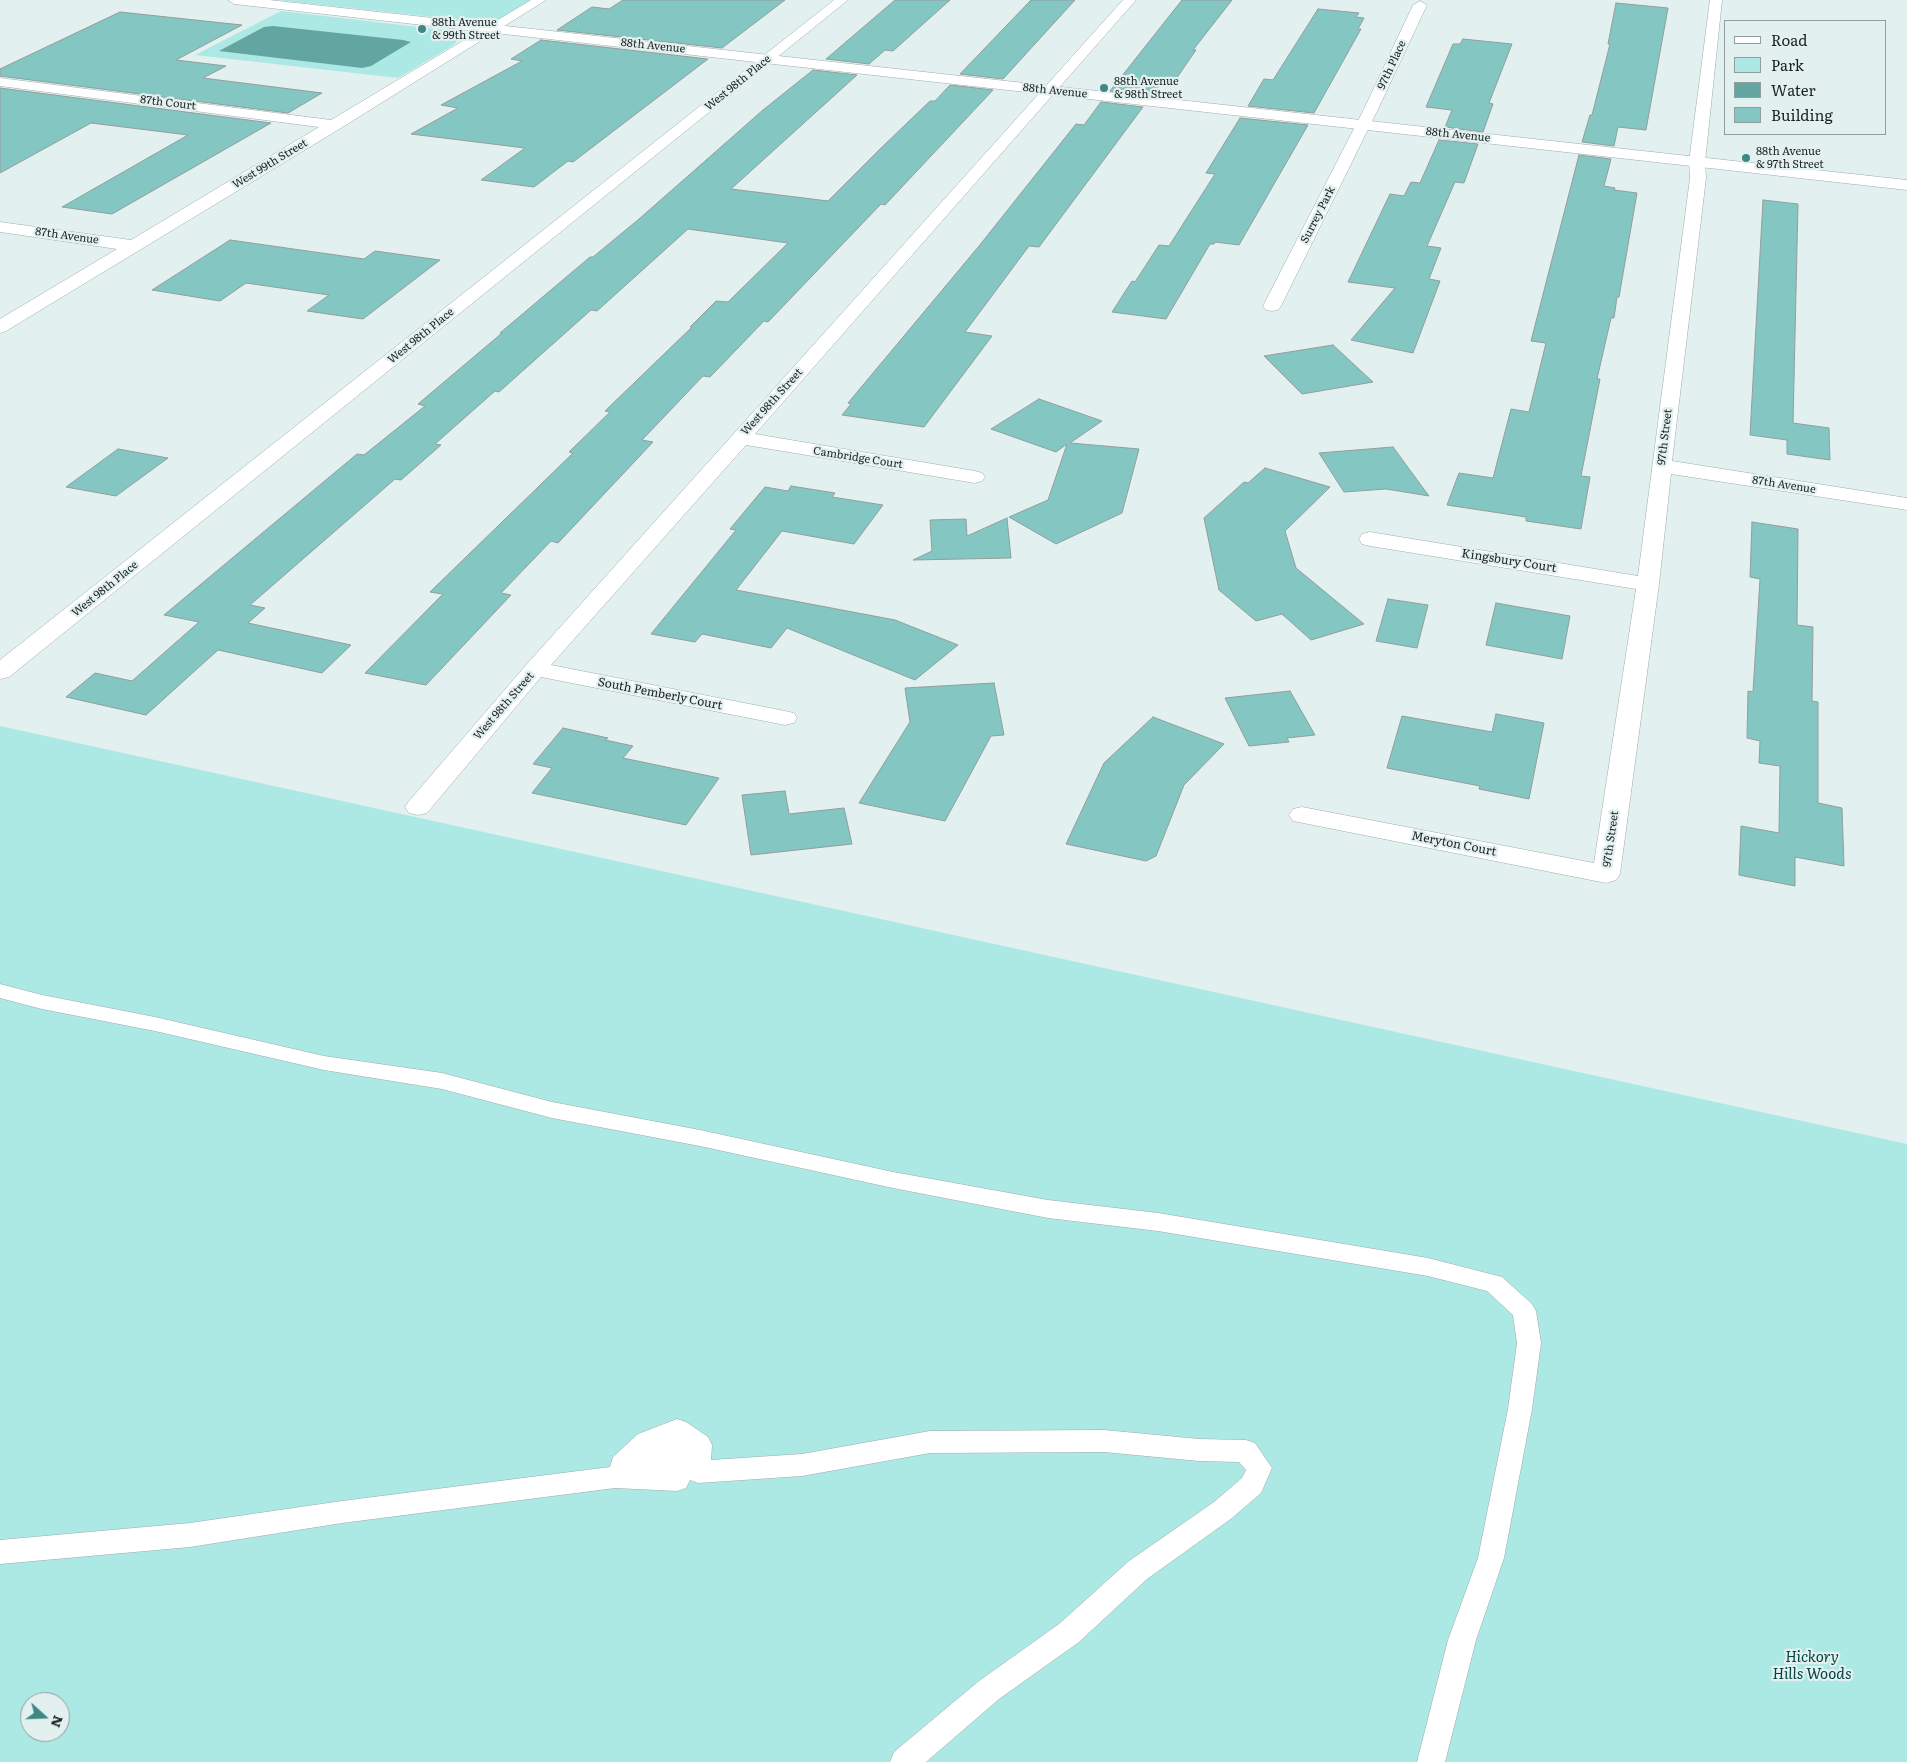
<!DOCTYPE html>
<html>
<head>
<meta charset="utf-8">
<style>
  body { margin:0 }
  #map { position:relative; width:1907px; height:1762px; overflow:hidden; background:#e2f0ef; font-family:Literata,serif }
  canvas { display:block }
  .legend { position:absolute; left:1724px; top:20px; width:162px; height:115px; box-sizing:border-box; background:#e2f0ef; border:1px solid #939d9d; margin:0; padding:6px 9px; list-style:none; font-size:15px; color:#1c2121 }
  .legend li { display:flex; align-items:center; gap:10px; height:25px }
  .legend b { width:25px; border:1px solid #939d9d }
  .north { position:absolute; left:20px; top:1692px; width:50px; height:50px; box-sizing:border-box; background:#e2f0ef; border:1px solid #939d9d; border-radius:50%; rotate:110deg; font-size:14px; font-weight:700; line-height:20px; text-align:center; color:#1c2121 }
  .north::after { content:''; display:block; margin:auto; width:18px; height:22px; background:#3f8783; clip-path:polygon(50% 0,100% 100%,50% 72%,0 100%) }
</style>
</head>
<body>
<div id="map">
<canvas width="1907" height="1762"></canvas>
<ul class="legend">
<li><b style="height:6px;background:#fff"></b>Road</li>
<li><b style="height:14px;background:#ace8e4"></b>Park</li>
<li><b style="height:14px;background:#63a5a1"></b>Water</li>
<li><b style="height:14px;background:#84c6c2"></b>Building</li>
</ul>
<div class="north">N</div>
</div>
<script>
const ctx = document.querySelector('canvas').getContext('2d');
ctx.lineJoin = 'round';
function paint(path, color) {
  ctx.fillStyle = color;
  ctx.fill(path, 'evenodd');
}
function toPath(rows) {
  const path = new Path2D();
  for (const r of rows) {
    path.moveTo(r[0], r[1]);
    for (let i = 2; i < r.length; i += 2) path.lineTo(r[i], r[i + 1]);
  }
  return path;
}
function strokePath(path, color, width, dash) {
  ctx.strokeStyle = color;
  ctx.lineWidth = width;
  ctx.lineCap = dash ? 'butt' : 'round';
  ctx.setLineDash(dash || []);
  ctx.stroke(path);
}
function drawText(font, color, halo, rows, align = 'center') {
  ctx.font = font + ' Literata,serif';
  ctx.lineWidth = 4.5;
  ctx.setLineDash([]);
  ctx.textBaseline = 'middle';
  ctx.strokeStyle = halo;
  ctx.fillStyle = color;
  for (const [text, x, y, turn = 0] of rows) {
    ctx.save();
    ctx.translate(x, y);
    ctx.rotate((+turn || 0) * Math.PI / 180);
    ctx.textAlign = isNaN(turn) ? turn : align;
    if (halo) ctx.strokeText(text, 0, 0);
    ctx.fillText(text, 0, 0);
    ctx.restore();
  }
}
paint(toPath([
  [277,0,532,0,499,20,480,22],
  [281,11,453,31,459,34,461,37,452,46,398,78,195,55],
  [0,726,1907,1144,1907,1762,0,1762],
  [30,1702,60,1702,60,1732,30,1732]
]), '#ace8e4');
paint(toPath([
  [273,26,403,40,411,42,371,66,362,68,219,51,264,27]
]), '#63a5a1');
const building = toPath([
  [623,0,785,0,722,48,557,30,592,7,609,9,623,0],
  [895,0,950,0,893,51,885,50,869,64,826,59,895,0],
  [1031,0,1075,0,1003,79,960,74,1031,0],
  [1182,0,1232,0,1193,50,1196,50,1176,79,1164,80,1152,95,1110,91,1182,0],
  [1616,3,1668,8,1646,130,1618,127,1614,146,1582,142,1590,115,1592,115,1610,44,1608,44,1616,3],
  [1318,9,1359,13,1356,17,1364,18,1358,29,1361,29,1314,113,1248,106,1264,79,1273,80,1318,9],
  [120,12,242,25,176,60,226,66,203,78,322,93,288,113,0,76,0,69,120,12],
  [1463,39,1512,44,1489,103,1493,104,1483,132,1445,127,1452,110,1426,107,1453,44,1460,44,1463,39],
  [541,40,708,59,573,162,568,161,534,187,481,180,525,148,411,134,458,108,441,105,522,61,511,59,541,40],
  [813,70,857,75,731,189,828,201,880,149,930,101,935,101,950,85,993,90,885,205,881,204,768,322,764,321,710,377,703,376,642,440,653,442,558,543,551,541,501,593,511,595,426,685,365,673,443,594,430,592,573,453,569,452,610,412,605,411,692,327,690,327,716,301,728,302,788,243,688,229,597,311,591,310,499,392,495,391,435,444,441,445,401,480,395,479,250,605,265,608,248,623,351,645,322,673,218,650,146,715,66,697,95,673,132,681,199,622,164,615,357,454,364,455,425,406,418,404,502,333,500,333,590,257,593,257,639,219,763,110,813,70],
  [0,88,271,123,112,214,62,207,188,135,91,123,0,173,0,88],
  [1101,102,1143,107,1039,247,1029,246,965,332,992,336,924,427,842,415,851,404,848,403,979,246,1076,124,1084,125,1101,102],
  [1240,118,1308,125,1239,245,1215,242,1214,244,1210,244,1166,319,1112,312,1132,281,1135,282,1159,245,1169,246,1215,174,1206,173,1240,118],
  [1439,140,1478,144,1464,183,1455,182,1427,246,1441,248,1429,279,1440,281,1413,353,1351,340,1395,288,1348,282,1390,194,1404,196,1411,182,1420,183,1439,140],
  [1579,155,1611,159,1604,186,1615,188,1614,190,1637,193,1619,297,1617,297,1614,318,1611,318,1597,379,1600,379,1581,476,1590,477,1581,529,1526,521,1526,517,1447,505,1459,473,1493,478,1511,409,1529,412,1546,343,1531,341,1579,155],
  [1763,200,1798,204,1793,423,1829,428,1830,460,1787,454,1787,440,1750,435,1763,200],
  [230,240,364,259,375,251,440,260,363,319,307,311,329,295,246,283,220,301,152,290,230,240],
  [1333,345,1373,382,1302,394,1264,356,1333,345],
  [1039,399,1102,421,1070,443,1139,449,1122,513,1056,544,1009,517,1048,500,1067,444,1056,452,991,429,1039,399],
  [1393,447,1429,496,1386,489,1344,492,1319,453,1393,447],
  [118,449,168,458,116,496,66,487,118,449],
  [1265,468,1330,487,1285,531,1296,568,1364,624,1311,640,1282,614,1256,621,1219,590,1204,518,1244,482,1248,483,1265,468],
  [791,486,835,493,832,497,883,505,854,544,782,531,736,590,895,620,958,645,915,680,787,628,771,648,702,634,695,642,651,634,736,530,730,529,765,487,788,491,791,486],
  [1007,518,1011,558,913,560,932,551,930,520,966,519,967,536,1007,518],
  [1752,522,1798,529,1797,625,1813,627,1812,701,1818,702,1818,803,1842,808,1844,866,1795,857,1795,886,1739,875,1741,826,1779,833,1780,766,1759,763,1760,741,1747,738,1748,691,1753,692,1760,579,1750,577,1752,522],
  [1388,599,1428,605,1417,648,1376,641,1388,599],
  [1496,603,1570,616,1562,659,1486,645,1496,603],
  [994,683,1004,735,991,736,945,821,859,803,910,722,905,688,994,683],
  [1290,691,1315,735,1287,738,1289,742,1249,746,1225,698,1290,691],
  [1496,714,1544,723,1529,799,1479,789,1480,786,1387,768,1402,716,1492,732,1496,714],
  [1153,717,1224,744,1184,785,1156,856,1146,861,1066,844,1104,763,1153,717],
  [563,728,608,738,605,740,633,746,623,758,719,778,686,825,532,793,552,768,533,764,563,728],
  [785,791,789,814,844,808,852,844,751,855,742,795,785,791]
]);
paint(building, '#84c6c2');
strokePath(building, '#919e9d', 1);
const service = toPath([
  [0,984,42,995,155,1017,324,1056,442,1073,552,1102,700,1130,893,1172,1048,1200,1158,1213,1428,1258,1502,1277,1532,1304,1536,1311,1541,1343,1532,1409,1504,1558,1476,1640,1445,1762,1417,1762,1448,1640,1478,1558,1508,1409,1517,1343,1513,1315,1487,1291,1428,1276,1158,1231,1048,1218,893,1188,700,1146,552,1118,442,1089,324,1070,155,1031,42,1009,0,998,0,984],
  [677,1419,686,1422,708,1437,712,1445,711,1460,802,1454,930,1431,1104,1430,1199,1439,1246,1440,1255,1443,1272,1468,1261,1493,1232,1518,1147,1579,1079,1642,999,1699,926,1762,890,1762,894,1752,979,1681,1059,1624,1129,1561,1214,1502,1242,1478,1246,1470,1239,1462,1199,1461,1104,1452,930,1453,802,1476,698,1483,690,1480,686,1488,677,1491,615,1488,342,1523,190,1547,0,1564,0,1540,190,1523,342,1501,610,1467,613,1457,638,1434,677,1419]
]);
const minor = toPath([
  [531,0,546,0,341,128,6,331,0,333,0,319,117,249,0,232,0,222,131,240,319,127,0,86,0,78,331,120,531,0],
  [834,0,848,0,9,677,0,679,0,660,834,0],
  [1123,0,1136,0,755,434,975,471,982,473,985,477,982,481,975,483,746,445,551,665,785,711,794,713,797,718,794,723,785,725,541,677,427,813,418,815,409,813,405,807,409,801,527,664,1123,0],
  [1710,0,1722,0,1705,162,1706,178,1672,461,1907,498,1907,510,1671,474,1659,584,1620,874,1616,880,1606,883,1293,821,1289,815,1293,809,1302,807,1594,863,1636,589,1370,546,1362,544,1359,539,1362,534,1370,532,1638,576,1690,178,1689,162,1710,0],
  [1420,1,1427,5,1378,109,1281,306,1278,310,1272,311,1266,310,1263,306,1364,109,1413,5,1420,1]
]);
const tertiary = toPath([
  [228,0,269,0,1907,180,1907,190,234,4,228,0]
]);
strokePath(service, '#9facab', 1);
strokePath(minor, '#9facab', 1);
strokePath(tertiary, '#9facab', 1);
paint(service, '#fff');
paint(minor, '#fff');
paint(tertiary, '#fff');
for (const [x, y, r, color] of [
  [422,29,5,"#3f8783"],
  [1104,88,5,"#3f8783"],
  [1746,158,5,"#3f8783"]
]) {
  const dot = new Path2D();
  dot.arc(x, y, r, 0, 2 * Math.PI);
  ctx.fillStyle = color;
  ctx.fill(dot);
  strokePath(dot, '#e2f0ef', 2);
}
drawText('11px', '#1c2121', '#e2f0ef', [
  ["88th Avenue",432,23],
  ["& 99th Street",432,36],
  ["88th Avenue",1114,82],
  ["& 98th Street",1114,95],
  ["88th Avenue",1756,152],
  ["& 97th Street",1756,165]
], 'left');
drawText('11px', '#1c2121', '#e2f0ef', [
  ["88th Avenue",653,46,6],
  ["97th Place",1392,65,-65],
  ["West 98th Place",738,83,-39],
  ["88th Avenue",1055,91,6],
  ["87th Court",168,103,7],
  ["88th Avenue",1458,135,6],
  ["West 99th Street",270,164,-31],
  ["Surrey Park",1318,215,-63],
  ["87th Avenue",67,236,8],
  ["West 98th Place",421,336,-39],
  ["West 98th Street",772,402,-48],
  ["97th Street",1665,437,-83],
  ["Cambridge Court",858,458,9],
  ["87th Avenue",1784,485,9],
  ["West 98th Place",105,589,-39],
  ["West 98th Street",504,706,-49],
  ["97th Street",1611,839,-82]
]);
drawText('12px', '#1c2121', '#e2f0ef', [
  ["Kingsbury Court",1509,561,9],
  ["South Pemberly Court",660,694,11],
  ["Meryton Court",1454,844,11]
]);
drawText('italic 15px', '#024341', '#e2f0ef', [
  ["Hickory",1812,1658],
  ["Hills Woods",1812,1675]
]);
</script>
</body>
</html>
